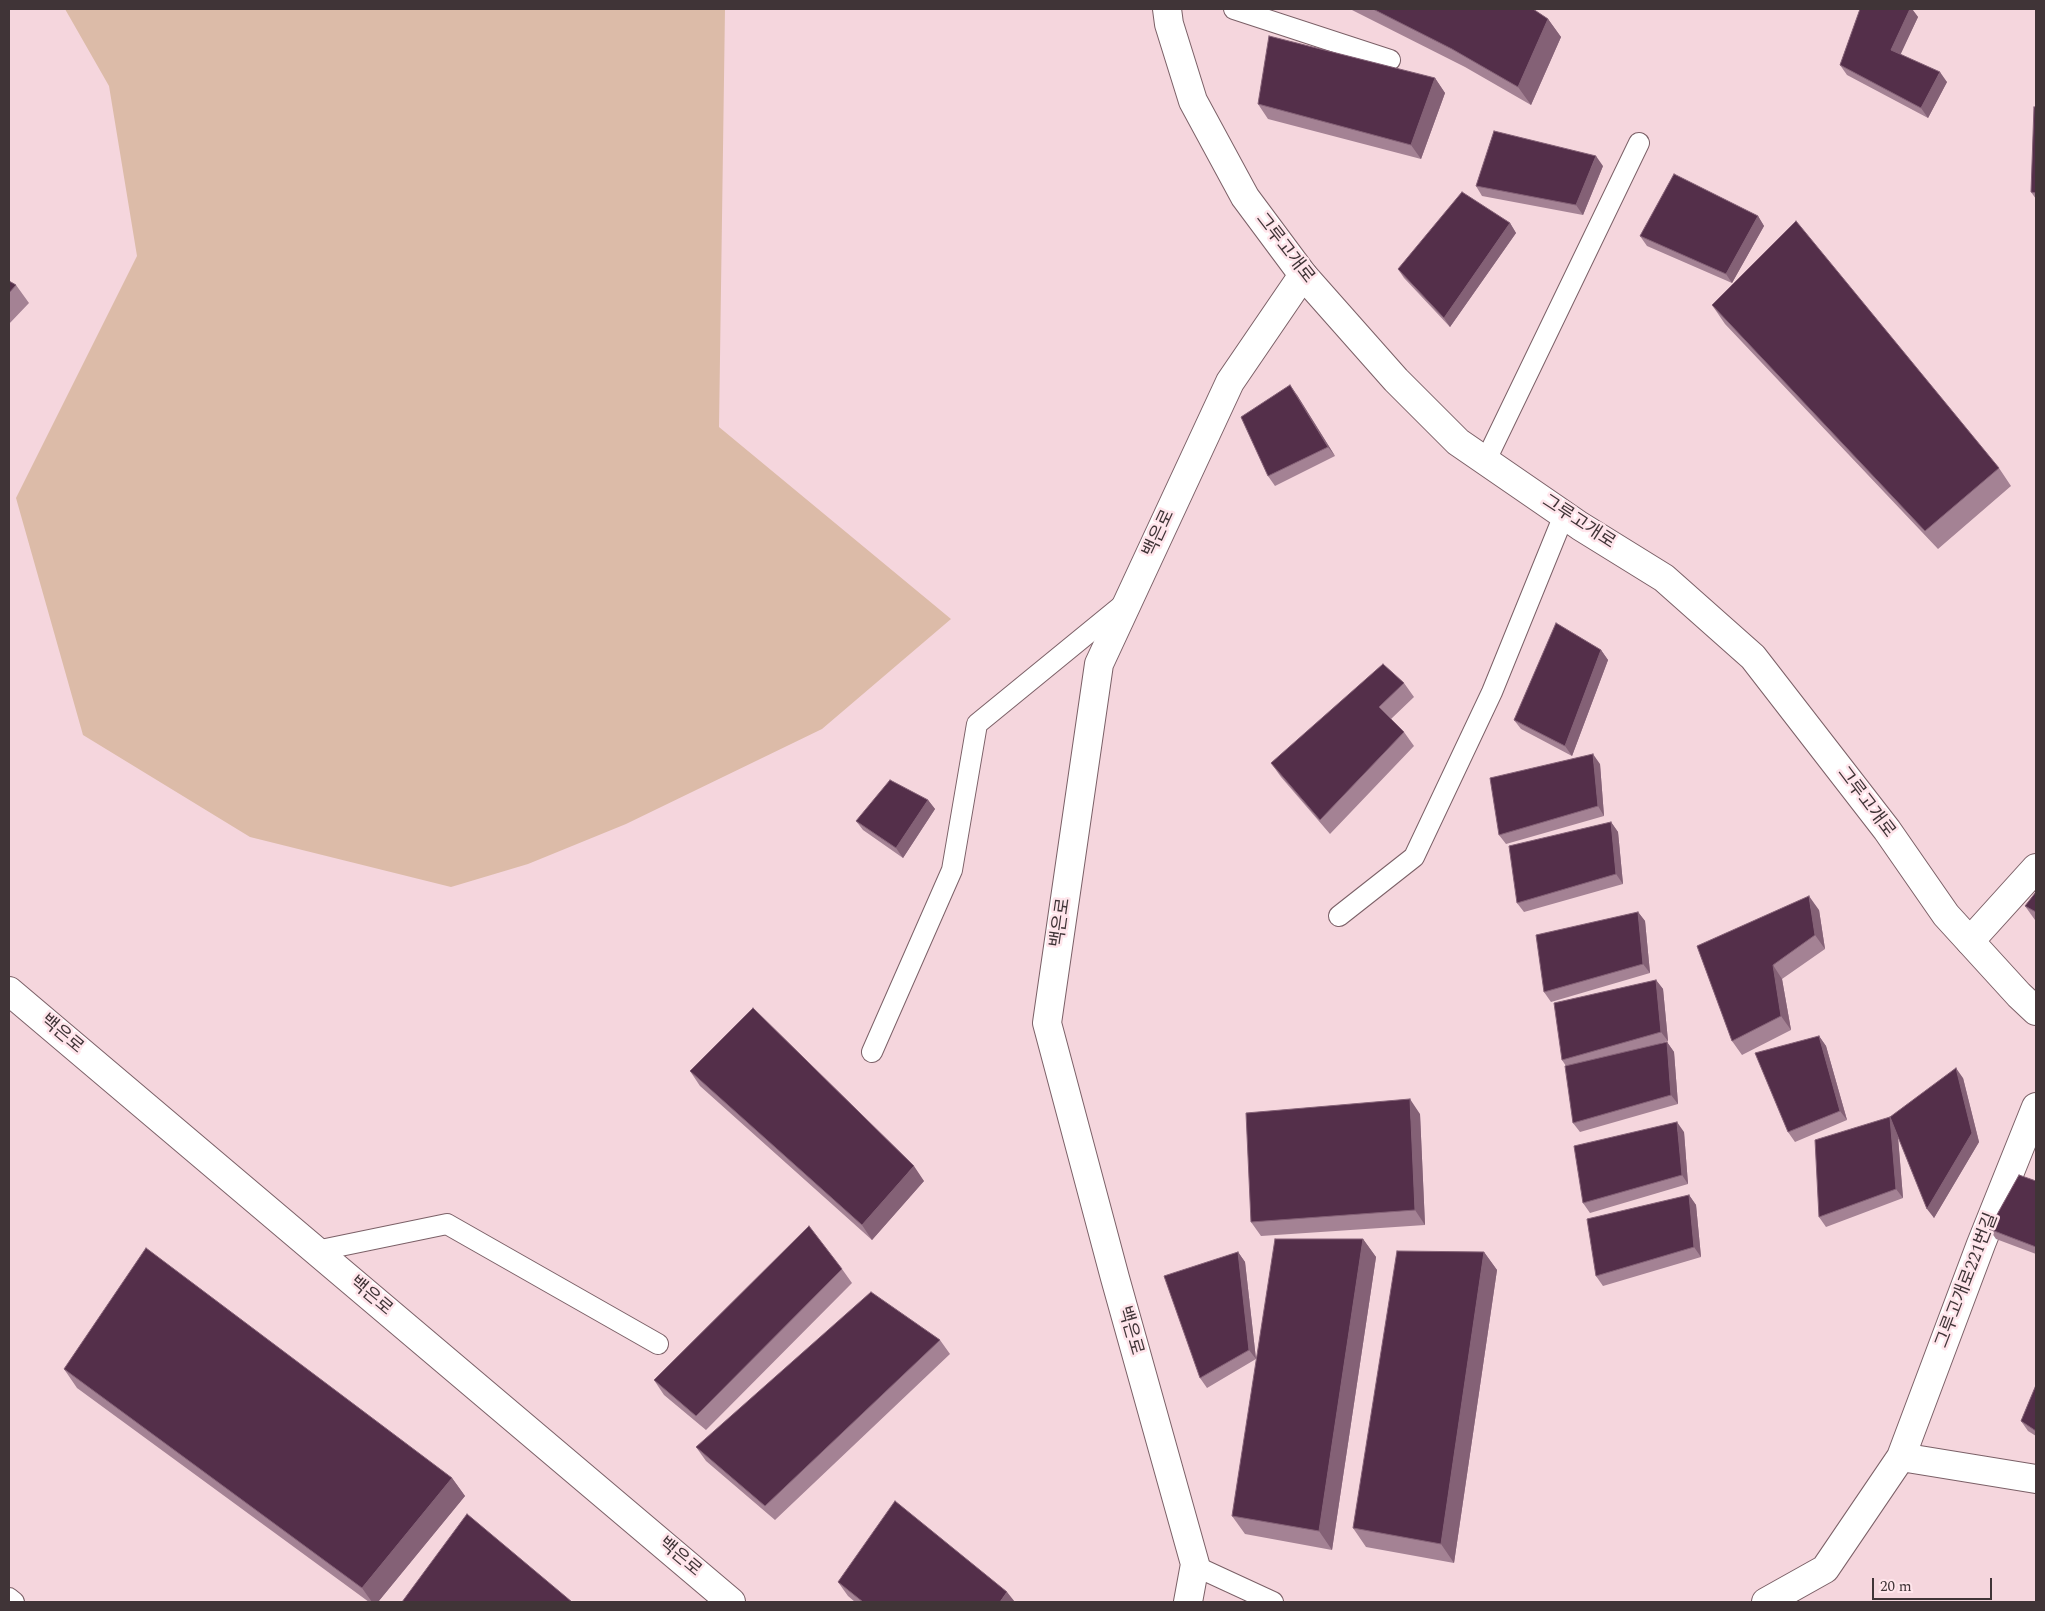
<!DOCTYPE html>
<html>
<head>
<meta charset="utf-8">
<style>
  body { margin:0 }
  #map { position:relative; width:2045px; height:1611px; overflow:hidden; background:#f5d6dd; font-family:Spectral,serif }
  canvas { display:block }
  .frame { position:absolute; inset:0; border:10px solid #403437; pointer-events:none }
  .scale { position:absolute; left:1872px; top:1578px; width:120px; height:22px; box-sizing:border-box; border:2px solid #403437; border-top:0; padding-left:6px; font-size:15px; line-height:18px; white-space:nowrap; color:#403437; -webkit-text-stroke:4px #ffe5eb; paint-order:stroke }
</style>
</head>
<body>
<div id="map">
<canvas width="2045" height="1611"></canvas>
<div class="frame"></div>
<div class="scale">20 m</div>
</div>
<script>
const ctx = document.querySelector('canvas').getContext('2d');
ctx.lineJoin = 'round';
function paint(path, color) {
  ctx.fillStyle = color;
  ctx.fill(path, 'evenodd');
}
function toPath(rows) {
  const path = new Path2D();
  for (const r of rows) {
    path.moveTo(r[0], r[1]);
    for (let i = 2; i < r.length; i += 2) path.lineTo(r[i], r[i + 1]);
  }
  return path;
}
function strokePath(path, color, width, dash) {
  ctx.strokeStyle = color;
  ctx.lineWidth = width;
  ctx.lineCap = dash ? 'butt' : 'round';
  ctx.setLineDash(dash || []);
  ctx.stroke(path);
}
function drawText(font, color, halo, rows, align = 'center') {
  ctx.font = font + ' Spectral,"Noto Sans KR",serif';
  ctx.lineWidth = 5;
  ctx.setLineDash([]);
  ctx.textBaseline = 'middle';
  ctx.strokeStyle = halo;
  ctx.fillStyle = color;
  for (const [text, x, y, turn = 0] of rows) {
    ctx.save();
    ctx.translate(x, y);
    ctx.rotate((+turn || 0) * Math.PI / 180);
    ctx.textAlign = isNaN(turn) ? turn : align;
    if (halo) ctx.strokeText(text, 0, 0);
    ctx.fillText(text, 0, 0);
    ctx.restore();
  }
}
paint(toPath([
  [65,9,725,9,719,427,951,619,822,729,626,824,528,864,451,887,250,837,83,735,16,498,137,256,109,86]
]), '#dcbba8');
const lane = toPath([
  [1234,9,1390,60],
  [1486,460,1639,143],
  [1339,916,1414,857,1492,692,1564,515],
  [872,1052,952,870,977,724,1125,603],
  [316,1251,447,1224,658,1344],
  [1195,1566,1273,1602],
  [9,1598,14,1602]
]);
const street = toPath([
  [1970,941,2036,868],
  [1901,1457,2036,1479],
  [1188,1602,1195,1564,1115,1278,1047,1023,1099,664,1230,382,1303,275],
  [1766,1602,1825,1569,1901,1457,1981,1244,2036,1107]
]);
const secondary = toPath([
  [1167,9,1169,24,1193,101,1245,197,1303,275,1396,380,1458,442,1580,526,1664,578,1753,657,1887,830,1946,915,2019,995,2036,1011],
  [9,991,731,1602]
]);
strokePath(lane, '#7b6067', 22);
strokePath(street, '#7b6067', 30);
strokePath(secondary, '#7b6067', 30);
strokePath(lane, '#fff', 20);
strokePath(street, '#fff', 28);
strokePath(secondary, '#fff', 28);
paint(toPath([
  [1350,9,1533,9,1548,19,1561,37,1531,105,1465,67],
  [1860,9,1912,9,1918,17,1900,54,1947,82,1928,118,1847,75,1840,65],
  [1435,78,1445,93,1421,159,1268,119,1258,104],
  [2036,107,2036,199,2031,192],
  [1603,166,1583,215,1482,196,1476,186],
  [1758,216,1764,226,1732,283,1647,246,1640,236],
  [1510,223,1516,233,1450,327,1404,278,1398,269],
  [9,281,16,285,29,303,9,324],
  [1712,305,1999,468,2011,486,1938,549,1725,324],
  [1297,395,1335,456,1275,486,1268,476],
  [1601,650,1608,660,1572,756,1521,729,1514,720],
  [1404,683,1414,697,1391,719,1404,732,1414,746,1330,834,1281,777,1271,763],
  [1600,764,1604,816,1506,844,1499,835],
  [928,800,935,809,903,858,863,830,856,821],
  [1611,822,1618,832,1623,884,1524,912,1517,903],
  [2036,892,2036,921,2035,920,2025,906],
  [1819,910,1825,949,1782,979,1791,1030,1742,1055,1732,1041,1697,946],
  [1638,912,1645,921,1650,973,1551,1002,1544,992],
  [1656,980,1663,989,1668,1041,1658,1044,1667,1042,1674,1052,1678,1104,1580,1132,1573,1123,1566,1066,1562,1060],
  [1819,1036,1826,1046,1847,1120,1795,1142,1788,1132],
  [690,1071,924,1181,872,1240,700,1086],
  [1963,1078,1979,1142,1934,1218,1898,1136,1903,1198,1826,1227,1819,1217,1890,1117],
  [1420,1114,1425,1225,1261,1236,1251,1222],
  [1684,1132,1688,1184,1590,1213,1583,1203],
  [2036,1181,2036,1254,1996,1239,1989,1229],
  [1689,1195,1696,1205,1701,1257,1603,1286,1596,1276],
  [1363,1239,1376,1257,1332,1550,1245,1534,1232,1516],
  [1238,1252,1245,1262,1256,1359,1207,1388,1200,1378],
  [1484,1252,1497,1270,1454,1563,1366,1547,1353,1528],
  [842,1269,852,1283,706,1430,664,1395,654,1380],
  [940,1340,950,1354,775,1520,706,1461,696,1447],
  [64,1369,452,1478,465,1496,378,1602,369,1602,77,1388],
  [2036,1385,2036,1436,2028,1431,2021,1421],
  [838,1582,1015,1602,855,1602,848,1596]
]), '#a48294');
paint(toPath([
  [1910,9,1912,9,1918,17,1898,60,1891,50],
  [1548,19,1561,37,1531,105,1518,87],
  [1940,72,1947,82,1928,118,1921,108],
  [1435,78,1445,93,1421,159,1411,145],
  [1596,156,1603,166,1583,215,1576,205],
  [1758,216,1764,226,1732,283,1726,274],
  [1510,223,1516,233,1450,327,1444,318],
  [1290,385,1297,395,1335,456,1328,447],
  [1601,650,1608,660,1572,756,1565,746],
  [1593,754,1600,764,1604,816,1598,806],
  [928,800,935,809,903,858,896,848],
  [1611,822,1618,832,1623,884,1616,874],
  [1809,896,1819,910,1825,949,1815,935],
  [1638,912,1645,921,1650,973,1643,964],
  [1773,965,1782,979,1791,1030,1781,1016],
  [1656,980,1663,989,1668,1041,1661,1032],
  [1819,1036,1826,1046,1847,1120,1840,1111],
  [1667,1042,1674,1052,1678,1104,1671,1095],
  [1956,1068,1963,1078,1979,1142,1934,1218,1927,1209],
  [1410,1099,1420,1114,1425,1225,1415,1210],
  [1890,1117,1897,1126,1903,1198,1896,1189],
  [1677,1122,1684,1132,1688,1184,1682,1175],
  [914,1166,924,1181,872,1240,862,1225],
  [1689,1195,1696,1205,1701,1257,1694,1247],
  [1363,1239,1376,1257,1332,1550,1319,1531],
  [1238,1252,1245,1262,1256,1359,1249,1350],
  [1484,1252,1497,1270,1454,1563,1441,1544],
  [452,1478,465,1496,378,1602,372,1602,362,1588],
  [1007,1592,1015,1602,1000,1602]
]), '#846176');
const building = toPath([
  [1373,9,1533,9,1548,19,1518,87,1452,49,1373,9],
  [1860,9,1910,9,1891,50,1940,72,1921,108,1840,65,1860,9],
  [1269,36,1435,78,1411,145,1258,104,1269,36],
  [2034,107,2036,107,2036,193,2031,192,2034,107],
  [1494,131,1596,156,1576,205,1476,186,1494,131],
  [1674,174,1758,216,1726,274,1640,236,1674,174],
  [1462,192,1510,223,1444,318,1398,269,1462,192],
  [1796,221,1999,468,1925,531,1712,305,1796,221],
  [9,281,16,285,9,293,9,281],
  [1290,385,1328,447,1268,476,1241,417,1290,385],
  [1556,623,1601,650,1565,746,1514,720,1556,623],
  [1383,664,1404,683,1379,707,1404,732,1320,820,1271,763,1383,664],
  [1593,754,1598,806,1499,835,1490,778,1593,754],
  [890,780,928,800,896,848,856,821,890,780],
  [1611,822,1616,874,1517,903,1509,846,1611,822],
  [2036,892,2036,912,2025,906,2036,892],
  [1809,896,1815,935,1773,965,1781,1016,1732,1041,1697,946,1809,896],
  [1638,912,1643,964,1544,992,1536,935,1638,912],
  [1656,980,1661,1032,1562,1060,1554,1003,1656,980],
  [753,1008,914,1166,862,1225,690,1071,753,1008],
  [1819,1036,1840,1111,1788,1132,1755,1053,1819,1036],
  [1667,1042,1671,1095,1573,1123,1565,1066,1667,1042],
  [1956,1068,1972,1133,1927,1209,1890,1117,1956,1068],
  [1410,1099,1415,1210,1251,1222,1246,1113,1410,1099],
  [1890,1117,1896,1189,1819,1217,1815,1140,1890,1117],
  [1677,1122,1682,1175,1583,1203,1574,1146,1677,1122],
  [2019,1175,2036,1181,2036,1247,1989,1229,2019,1175],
  [1689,1195,1694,1247,1596,1276,1587,1219,1689,1195],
  [809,1226,842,1269,696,1416,654,1380,809,1226],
  [1275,1239,1363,1239,1319,1531,1232,1516,1275,1239],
  [146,1248,452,1478,362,1588,64,1369,146,1248],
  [1397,1251,1484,1252,1441,1544,1353,1528,1397,1251],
  [1238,1252,1249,1350,1200,1378,1164,1276,1238,1252],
  [871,1292,940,1340,765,1506,696,1447,871,1292],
  [2036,1385,2036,1431,2021,1421,2036,1385],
  [895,1501,1007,1592,1000,1602,863,1602,838,1582,895,1501],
  [467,1514,572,1602,402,1602,467,1514]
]);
paint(building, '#542f4a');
strokePath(building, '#846176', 1);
drawText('18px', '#403437', '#ffe5eb', [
  ["그루고개로",1284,249,52],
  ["그루고개로",1578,523,33],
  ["백은로",1160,534,-65],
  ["그루고개로",1865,803,53],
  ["백은로",1062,923,-82],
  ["백은로",61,1035,40],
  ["그루고개로221번길",1968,1281,-69],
  ["백은로",370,1297,40],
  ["백은로",1129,1331,74],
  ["백은로",679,1558,40]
]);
</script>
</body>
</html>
